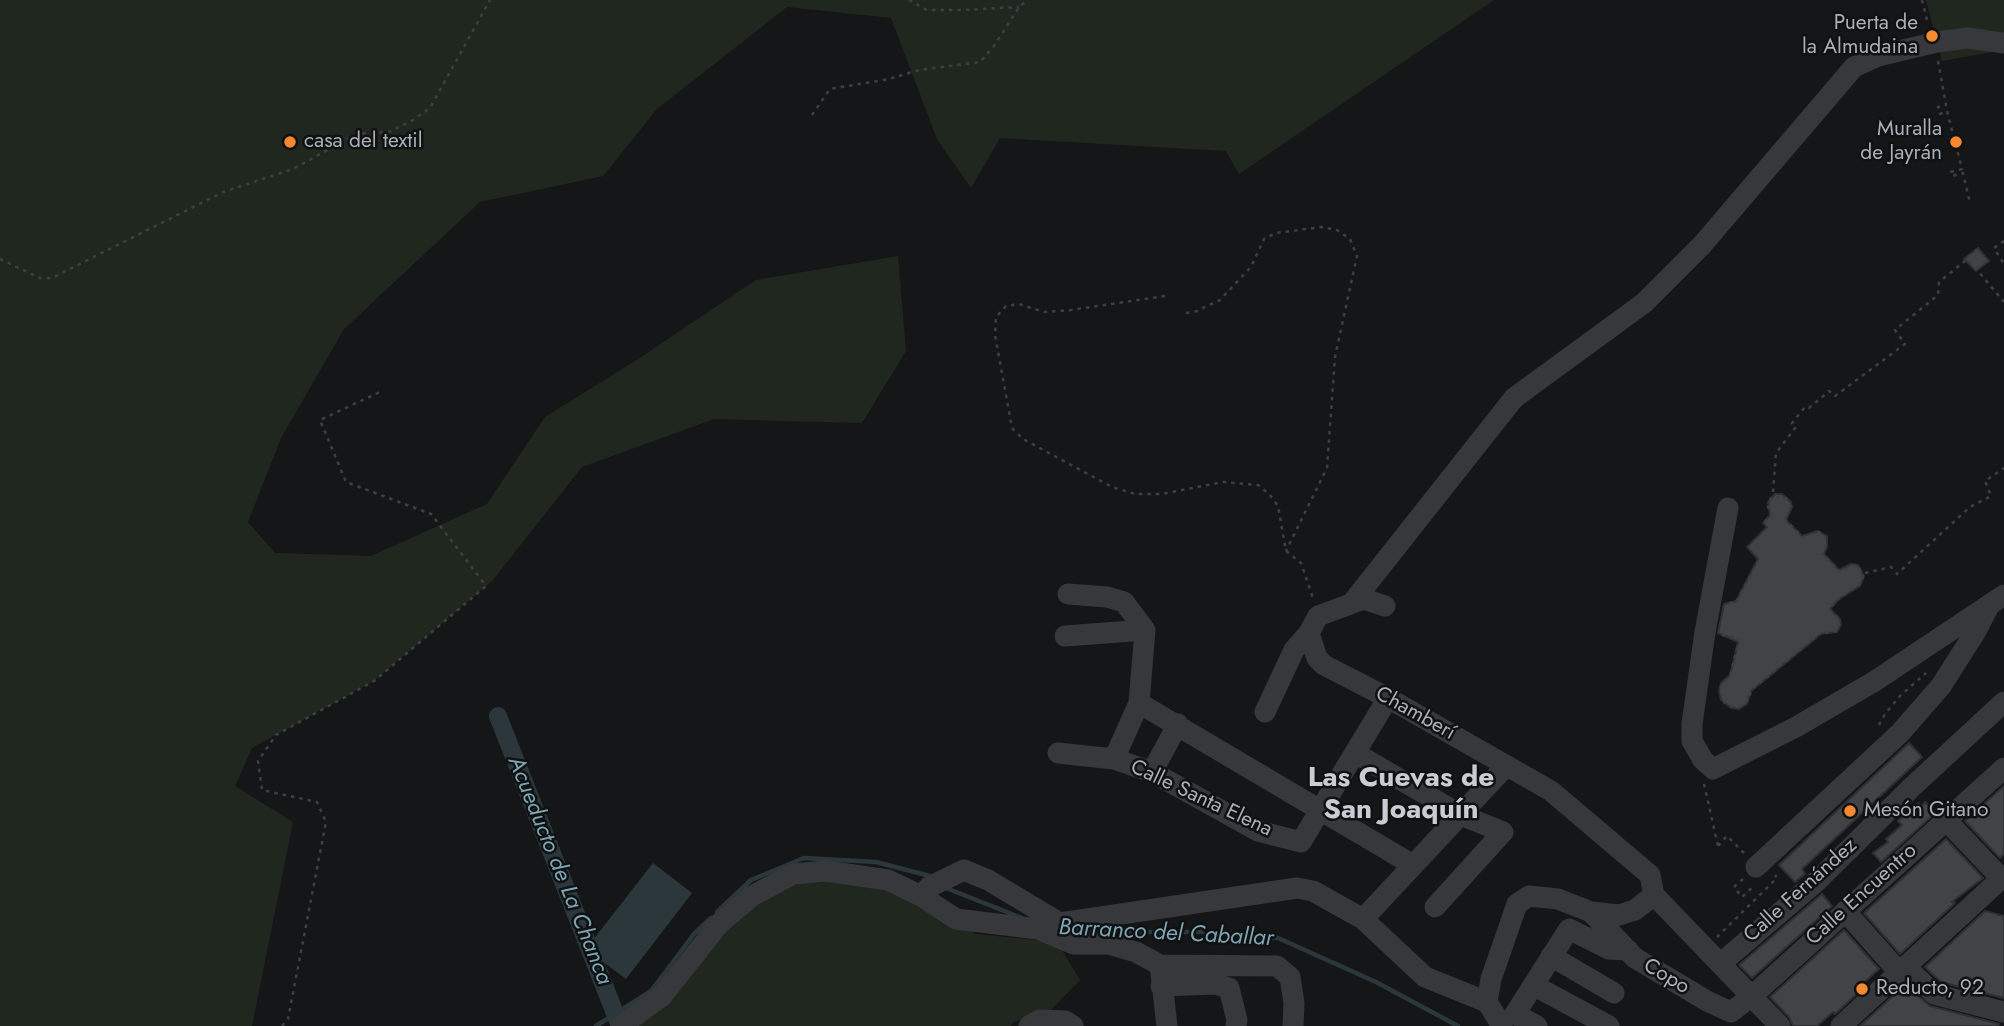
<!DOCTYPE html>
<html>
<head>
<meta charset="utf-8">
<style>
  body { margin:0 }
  canvas { display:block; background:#151617 }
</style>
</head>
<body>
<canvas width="2004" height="1026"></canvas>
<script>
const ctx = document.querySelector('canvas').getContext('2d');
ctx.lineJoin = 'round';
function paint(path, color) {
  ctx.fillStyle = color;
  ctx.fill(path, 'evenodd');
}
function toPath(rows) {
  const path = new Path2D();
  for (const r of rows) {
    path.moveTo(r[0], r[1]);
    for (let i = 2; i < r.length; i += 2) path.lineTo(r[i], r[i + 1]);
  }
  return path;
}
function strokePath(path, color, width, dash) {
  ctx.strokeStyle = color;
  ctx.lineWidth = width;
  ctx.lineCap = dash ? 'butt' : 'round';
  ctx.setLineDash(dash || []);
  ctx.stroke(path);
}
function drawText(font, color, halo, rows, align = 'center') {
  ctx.font = font + ' Jost,sans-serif';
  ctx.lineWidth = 5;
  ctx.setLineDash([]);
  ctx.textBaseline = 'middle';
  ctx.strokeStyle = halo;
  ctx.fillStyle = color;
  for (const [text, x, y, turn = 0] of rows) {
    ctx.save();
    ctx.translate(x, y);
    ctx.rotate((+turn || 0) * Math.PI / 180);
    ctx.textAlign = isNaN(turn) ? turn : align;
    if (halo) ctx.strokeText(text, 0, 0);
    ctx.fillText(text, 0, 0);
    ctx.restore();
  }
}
paint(toPath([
  [0,0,1494,0,1239,174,1226,151,1000,138,971,188,937,139,891,18,787,7,657,109,603,176,480,202,344,329,281,438,248,522,275,553,371,556,487,504,545,417,635,361,756,280,898,256,906,351,862,423,714,419,582,467,492,581,374,681,252,748,235,786,293,822,252,1026,0,1026],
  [1926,0,2004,0,2004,50,1942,61],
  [798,880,863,881,907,894,976,934,1057,942,1080,980,1050,1011,1013,1022,1011,1026,633,1026,737,916]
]), '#20271f');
paint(toPath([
  [653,863,692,893,626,979,586,949]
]), '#2b373b');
strokePath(toPath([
  [946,888,1022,918],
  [717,912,751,880,804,858,876,862,930,876],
  [1071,932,1208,932,1278,938,1376,982,1458,1026],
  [596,1026,651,991,694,934,711,918]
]), '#2b373b', 4.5);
strokePath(toPath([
  [498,716,620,1026]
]), '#2b373b', 18);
const building = toPath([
  [1978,248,1989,261,1976,271,1964,259,1978,248],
  [1775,494,1782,494,1791,502,1792,507,1786,520,1802,536,1818,531,1827,536,1827,547,1824,554,1839,570,1851,564,1858,565,1864,576,1860,586,1839,599,1830,609,1840,619,1841,625,1837,632,1821,634,1751,691,1747,704,1739,709,1731,708,1721,700,1719,690,1721,683,1730,675,1738,642,1718,633,1724,604,1736,601,1758,559,1747,547,1767,527,1763,523,1770,515,1768,502,1775,494],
  [1909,743,1922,757,1802,869,1805,874,1795,882,1779,865,1909,743],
  [2004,786,2004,854,2000,858,1965,821,2004,786],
  [1925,802,1934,812,1933,815,1881,862,1873,853,1888,842,1886,839,1902,825,1898,821,1918,803,1922,806,1925,802],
  [1946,839,1983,878,1952,902,1955,903,1900,954,1864,913,1946,839],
  [1822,894,1832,906,1752,978,1739,965,1822,894],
  [1985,911,2004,916,2004,998,1941,982,1925,967,1985,911],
  [1844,930,1879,969,1860,986,1862,989,1835,1014,1833,1012,1817,1026,1793,1026,1789,1017,1770,997,1844,930],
  [1905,985,1930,1006,1999,1024,1998,1026,1860,1026,1905,985]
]);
paint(building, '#414447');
strokePath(building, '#2f3033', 2);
strokePath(toPath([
  [909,0,927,10,963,10,1019,7],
  [1922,0,1928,24],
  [1938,61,1946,105,1938,107,1940,114,1947,111,1962,169,1951,172,1952,176,1963,173,1970,203],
  [812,115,830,89,889,79,919,70,980,62,994,46,1019,7,1028,0],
  [2004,241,1994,248,2004,264],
  [0,259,40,278,52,278,223,192,293,169,351,137,366,133,389,132,413,120,430,108,490,0],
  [1976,268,1986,260,1977,250,1967,258,2004,302],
  [1165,296,1071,310,1044,312,1019,304,1006,306,996,317,995,335,1012,428,1023,439,1112,487,1135,494,1162,494,1223,482,1258,485,1269,494,1278,506,1286,551,1301,563,1313,598],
  [1186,313,1197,311,1220,300,1251,267,1264,239,1276,233,1322,227,1337,230,1350,239,1357,256,1335,357,1327,468,1286,551],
  [1773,492,1776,453,1796,427,1792,423,1805,407,1809,408,1829,391,1835,396,1905,344,1895,330,1938,295,1939,282,1965,261],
  [1865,573,1891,567,1897,574,1970,507,1991,496,1985,481,2004,468],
  [1729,603,1736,603,1759,560],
  [1722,635,1737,637,1739,641,1730,677,1722,684,1720,690,1725,704,1738,707,1749,699,1751,690,1824,630,1828,633,1836,631,1839,620,1828,609,1839,598,1862,582,1863,575,1858,566,1851,566,1841,573,1822,554,1827,541,1822,533,1817,532,1804,538,1784,519,1791,507,1786,498,1781,496,1771,498,1768,507,1772,514,1764,523,1768,526],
  [1879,725,1885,714,1900,696,1926,673],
  [1704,784,1718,846],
  [1718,846,1727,836,1745,854],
  [1743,879,1734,887,1742,897,1755,885],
  [1717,937,1777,878,1775,875],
  [282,1026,288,1019,326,822,317,802,262,790,258,761,276,735,374,681,486,586,431,514,346,482,320,420,382,391]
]), '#3c4043', 2.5, [3.5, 5]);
strokePath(toPath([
  [1728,508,1705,632,1692,724,1692,741,1703,760,1713,769,1796,727,1875,681,2004,595],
  [1068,594,1107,597,1124,602,1145,630,1139,703,1114,759],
  [1352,603,1514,398,1644,303,1702,245,1854,67,1878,56,1937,42,1968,38,2004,43],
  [1309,633,1317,658,1324,665,1388,698,1551,791,1650,875,1654,895],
  [1065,636,1145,630],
  [1139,703,1413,865],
  [1265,712,1294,650,1309,633,1318,616,1364,599,1385,606],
  [1058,753,1114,759,1152,772,1258,831,1301,842,1388,698],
  [1355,753,1461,815,1503,832,1435,907],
  [1152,772,1178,724],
  [1945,819,2001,878],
  [1756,867,1900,733,1941,686,1976,631,1989,606],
  [1654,895,1780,1026],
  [921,896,929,887,964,870,988,880,1060,923,1297,888,1313,891,1363,919,1506,766],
  [1845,911,1899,972],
  [1591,912,1635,958,1707,1001,1731,1012,1752,996,2004,768],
  [1363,919,1425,977,1487,1002],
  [1551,956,1614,993],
  [1720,964,1817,881,1913,786,2004,702],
  [1160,965,1277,966,1290,977,1294,1003,1293,1026],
  [1905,966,1934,994,2004,1012],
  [1533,985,1609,1026],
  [1161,986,1215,984,1229,988,1237,1020,1236,1026],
  [621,1026,662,996,719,924,752,896,793,874,826,871,888,880,921,896,956,919,1038,929,1074,944,1108,944,1136,952,1160,965,1167,1026],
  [1029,1026,1040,1020,1065,1021,1073,1026],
  [1502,1026,1487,1002,1491,979,1517,904,1529,896,1558,899,1591,912,1619,915,1635,910,1654,895],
  [1537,1026,1515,1014,1569,929,1609,949,1628,950],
  [1841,1026,2004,876]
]), '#36383c', 21);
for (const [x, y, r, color] of [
  [1932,36,7,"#f48930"],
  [290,142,7,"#f48930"],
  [1956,142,7,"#f48930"],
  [1850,811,7,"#f48930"],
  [1862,989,7,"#f48930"]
]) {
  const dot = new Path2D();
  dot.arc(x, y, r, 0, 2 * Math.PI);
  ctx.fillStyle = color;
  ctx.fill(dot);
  strokePath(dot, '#101112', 2.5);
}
drawText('21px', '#a7afb7', '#101112', [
  ["Puerta de",1918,24,"right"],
  ["la Almudaina",1918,48,"right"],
  ["Muralla",1942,130,"right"],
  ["de Jayrán",1942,154,"right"],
  ["casa del textil",304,142],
  ["Mesón Gitano",1864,811],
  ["Reducto, 92",1876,989]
], 'left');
drawText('21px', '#a7afb7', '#101112', [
  ["Chamberí",1415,714,29],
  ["Calle Santa Elena",1201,799,25],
  ["Calle Fernández",1801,891,-42],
  ["Calle Encuentro",1862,895,-42],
  ["Copo",1666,977,31]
]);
drawText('italic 23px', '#7da5b3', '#101112', [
  ["Acueducto de La Chanca",559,871,68],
  ["Barranco del Caballar",1166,934,3]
]);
drawText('bold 28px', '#c8cdd3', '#101112', [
  ["Las Cuevas de",1401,779],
  ["San Joaquín",1401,811]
]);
</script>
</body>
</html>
